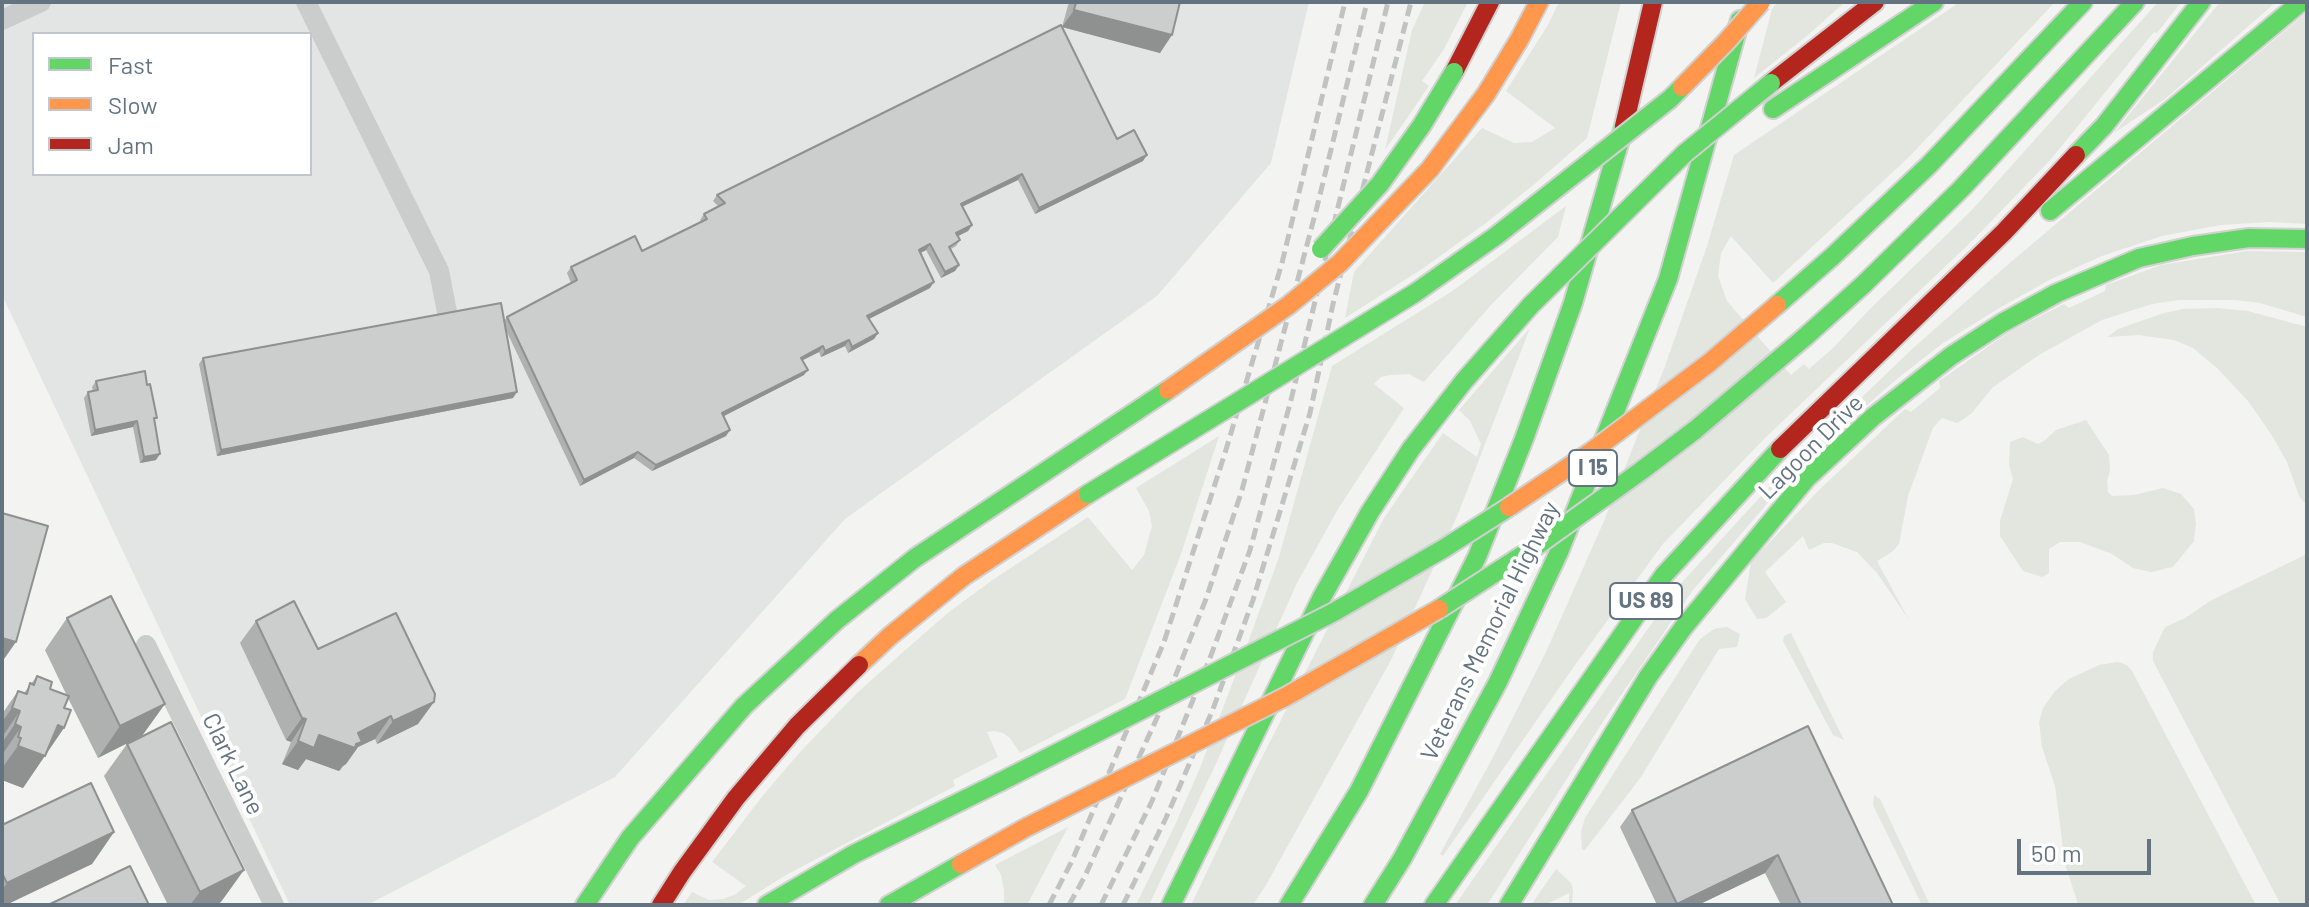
<!DOCTYPE html>
<html>
<head>
<meta charset="utf-8">
<style>
  body { margin:0 }
  #map { position:relative; width:2309px; height:907px; overflow:hidden; background:#f3f3f1; font-family:Barlow,sans-serif }
  canvas { display:block }
  .frame { position:absolute; inset:0; border:4px solid #647380; pointer-events:none }
  .legend { position:absolute; left:32px; top:32px; width:280px; height:144px; box-sizing:border-box; background:#fff; border:2px solid #c1c7cc; margin:0; padding:10px 14px; list-style:none; font-size:24px; color:#647380 }
  .legend li { display:flex; align-items:center; gap:16px; height:40px }
  .legend b { width:40px; border:2px solid #c1c7cc }
  .scale { position:absolute; left:2017px; top:839px; width:134px; height:36px; box-sizing:border-box; border:4px solid #647380; border-top:0; padding-left:10px; font-size:24px; line-height:28px; white-space:nowrap; color:#647380; -webkit-text-stroke:6px #fff; paint-order:stroke }
</style>
</head>
<body>
<div id="map">
<canvas width="2309" height="907"></canvas>
<div class="frame"></div>
<ul class="legend">
<li><b style="height:10px;background:#63d668"></b>Fast</li>
<li><b style="height:10px;background:#ff974d"></b>Slow</li>
<li><b style="height:10px;background:#b3261e"></b>Jam</li>
</ul>
<div class="scale">50 m</div>
</div>
<script>
const ctx = document.querySelector('canvas').getContext('2d');
ctx.lineJoin = 'round';
function paint(path, color) {
  ctx.fillStyle = color;
  ctx.fill(path, 'evenodd');
}
function toPath(rows) {
  const path = new Path2D();
  for (const r of rows) {
    path.moveTo(r[0], r[1]);
    for (let i = 2; i < r.length; i += 2) path.lineTo(r[i], r[i + 1]);
  }
  return path;
}
function strokePath(path, color, width, dash) {
  ctx.strokeStyle = color;
  ctx.lineWidth = width;
  ctx.lineCap = dash ? 'butt' : 'round';
  ctx.setLineDash(dash || []);
  ctx.stroke(path);
}
function drawText(font, color, halo, rows, align = 'center') {
  ctx.font = font + ' Barlow,sans-serif';
  ctx.lineWidth = 8;
  ctx.setLineDash([]);
  ctx.textBaseline = 'middle';
  ctx.strokeStyle = halo;
  ctx.fillStyle = color;
  for (const [text, x, y, turn = 0] of rows) {
    ctx.save();
    ctx.translate(x, y);
    ctx.rotate((+turn || 0) * Math.PI / 180);
    ctx.textAlign = isNaN(turn) ? turn : align;
    if (halo) ctx.strokeText(text, 0, 0);
    ctx.fillText(text, 0, 0);
    ctx.restore();
  }
}
paint(toPath([
  [2,2,1309,2,1271,163,1157,296,845,519,615,777,367,905,290,905,2,295],
  [34,34,310,34,310,174,34,174]
]), '#e3e5e4');
paint(toPath([
  [1425,2,1468,2,1444,49,1422,81,1429,86,1385,150,1412,30],
  [1559,2,1621,2,1587,138,1537,182,1486,223,1422,269,1345,318,1354,272,1482,128,1514,143,1532,142,1555,128,1506,91,1548,25],
  [1778,2,1845,2,1808,35,1754,78,1772,9],
  [1960,2,2055,2,1909,157,1773,283,1731,236,1721,253,1718,276,1727,301,1791,375,1804,364,1809,369,1832,349,1869,310,1971,211,2158,2,2181,2,2157,33,2154,32,2052,158,1974,239,1764,439,1662,545,1570,672,1443,856,1440,854,1491,761,1546,652,1604,521,1665,366,1707,246,1734,155],
  [2220,2,2276,2,2165,99,2114,133],
  [2307,12,2307,224,2270,222,2221,225,2162,236,2102,256,2051,279,2001,307,1943,343,1898,378,1860,411,1777,492,1693,590,1604,720,1487,905,1455,905,1675,590,1772,484,1911,350,2005,267],
  [1566,206,1558,237,1491,305,1424,382,1409,374,1391,375,1381,377,1374,384,1404,408,1338,509,1297,583,1214,768,1149,905,1136,905,1175,825,1200,768,1250,637,1279,557,1332,366,1451,292],
  [2247,251,2307,252,2307,317,2260,303,2235,300,2179,300,2152,304,2102,320,2039,355,1992,388,1972,413,1961,421,1957,423,1942,418,1939,421,1933,428,1908,496,1899,544,1892,552,1877,561,1909,620,1877,573,1857,552,1832,543,1824,543,1809,550,1803,536,1765,572,1786,602,1766,618,1757,619,1745,599,1751,562,1819,490,1905,409,1911,412,1940,388,1939,381,2009,332,2064,304,2069,308,2105,291,2106,285,2161,265],
  [2217,308,2248,311,2307,327,2307,506,2299,496,2287,462,2271,434,2248,401,2217,368,2193,348,2174,340,2139,335,2107,337,2118,329,2164,313,2183,309],
  [1530,328,1458,514,1391,660,1266,885,1253,905,1191,905,1255,771,1384,518,1443,433,1477,457,1481,444,1470,421,1459,410],
  [2086,420,2109,455,2110,471,2107,481,2108,492,2112,496,2134,495,2163,488,2181,494,2194,509,2196,524,2194,541,2173,567,2151,572,2133,568,2112,554,2080,542,2060,542,2049,549,2049,573,2042,577,2023,571,2000,536,2000,521,2013,479,2009,465,2010,442,2023,437,2038,444,2044,441,2056,430],
  [1219,436,1181,554,1125,699,1020,753,1010,738,1003,733,994,731,987,732,998,757,953,780,955,786,786,875,738,905,683,905,692,892,709,900,723,899,736,894,746,886,712,862,764,794,801,751,857,693,902,653,949,612,991,581,1088,517,1132,570,1144,555,1152,526,1149,511,1136,488],
  [2307,554,2307,905,2281,905,2153,661,2153,652,2165,627,2185,618,2210,601],
  [1727,627,1740,634,1737,647,1719,649,1641,777,1585,850,1582,850,1581,832,1585,818,1700,639,1714,629],
  [1791,633,1844,740,1833,735,1783,641,1784,636],
  [2118,662,2127,665,2132,671,2256,905,2078,904,2065,864,2055,786,2042,747,2039,722,2043,708,2055,691,2069,679,2099,665],
  [1874,795,1880,799,1930,905,1922,905,1873,805],
  [1068,827,1027,905,1004,905,1004,890,1001,875,995,865],
  [1556,869,1571,883,1573,890,1572,905,1569,905,1569,893,1545,905,1531,905]
]), '#e2e6df');
const fast = toPath([
  [1773,109,1934,2],
  [2076,155,2104,126,2201,2],
  [2050,211,2301,2],
  [1777,305,1833,256,1929,165,2083,2],
  [1805,337,1864,284,1961,189,2135,2],
  [585,905,630,838,744,706,837,620,915,558,1168,390],
  [767,905,854,854,1000,782],
  [889,905,961,864],
  [1171,905,1322,597,1370,512,1411,449],
  [1289,905,1359,791,1477,557,1524,439,1573,303,1624,126],
  [1373,905,1402,859,1498,682,1559,552,1668,279,1740,20],
  [1434,905,1664,575,1780,449],
  [1509,905,1648,677,1683,628,1806,479,1873,417,1951,356,2002,323,2057,293,2139,258,2193,246,2249,238,2307,239]
]);
const slow = toPath([
  [1486,94,1519,40,1539,2],
  [859,665,890,636,964,576,1088,494]
]);
const jam = toPath([
  [1454,72,1490,2],
  [1771,83,1875,2],
  [1624,126,1653,2],
  [1780,449,2004,232,2076,155],
  [661,905,682,872,736,798,797,726,859,665]
]);
strokePath(fast, '#d0d1d0', 22);
strokePath(slow, '#d0d1d0', 22);
strokePath(jam, '#d0d1d0', 22);
strokePath(toPath([
  [306,2,439,271,447,312],
  [2,20,41,2],
  [146,645,274,905]
]), '#cbcccc', 20);
strokePath(fast, '#63d668', 18);
strokePath(slow, '#ff974d', 18);
strokePath(jam, '#b3261e', 18);
strokePath(toPath([
  [1049,905,1072,861,1164,642,1225,453,1282,263,1345,2],
  [1069,905,1085,876,1171,687,1206,599,1242,490,1317,207,1367,2],
  [1101,905,1152,801,1210,658,1250,550,1291,400,1388,2],
  [1123,905,1166,818,1213,709,1253,600,1310,413,1333,304,1411,2]
]), '#c1c2c2', 5, [12, 6]);
const fastBridge = toPath([
  [1321,249,1380,184,1422,125,1454,72],
  [1411,449,1464,381,1531,305,1685,153,1771,83],
  [1088,494,1415,293,1496,236,1670,99,1682,87],
  [1439,609,1535,547,1641,471,1695,430,1805,337],
  [1000,782,1334,612,1443,549,1509,507]
]);
const slowBridge = toPath([
  [1682,87,1726,42,1761,2],
  [1168,390,1289,305,1340,263,1430,169,1486,94],
  [1509,507,1591,452,1709,363,1777,305],
  [961,864,1027,827,1287,696,1439,609]
]);
strokePath(fastBridge, '#cfd0d0', 22, []);
strokePath(slowBridge, '#cfd0d0', 22, []);
strokePath(fastBridge, '#63d668', 18);
strokePath(slowBridge, '#ff974d', 18);
paint(toPath([
  [1069,2,1180,2,1160,53,1062,27],
  [1117,139,1143,161,1035,214,1018,180,962,207,972,225,968,231,958,236,960,240,956,246,951,249,959,265,955,271,941,278,926,250,920,253,930,288,869,319,878,333,874,339,848,353,845,346,821,357,819,352,803,360,804,375,724,416,726,436,652,471,634,458,580,486,505,328,513,398,217,456,199,364,203,358,504,321,507,317,571,283,567,273,571,267,642,251,702,222,700,220,704,214,719,207,713,201,717,195],
  [96,381,154,422,156,460,140,463,133,427,91,436,84,398,88,392,93,391,92,387],
  [67,618,165,704,98,758,68,698,47,752,23,788,2,780,2,714,18,691,24,693,37,676,50,689,67,696,45,650],
  [256,621,318,649,418,724,377,744,375,739,358,747,346,764,343,766,339,771,306,759,298,770,282,764,291,742,286,740,240,643],
  [127,744,221,902,215,905,168,905,104,776],
  [1820,752,1893,905,1781,905,1765,873,1698,905,1657,905,1620,827,1632,810],
  [2,825,114,832,92,864,2,905]
]), '#afb0b0');
paint(toPath([
  [1074,10,1172,35,1160,53,1062,27],
  [1147,155,1143,161,1035,214,1039,208],
  [1022,174,1018,180,957,209,961,204],
  [972,225,968,231,952,239,956,233],
  [930,244,926,250,915,256,919,250],
  [959,265,955,271,941,278,945,272],
  [934,282,930,288,863,322,867,316],
  [878,333,874,339,848,353,852,347],
  [849,340,845,346,821,357,825,351],
  [823,346,819,352,797,363,801,358],
  [808,370,804,375,718,419,722,413],
  [517,392,513,398,217,456,221,450],
  [137,421,133,427,91,436,95,430],
  [730,430,726,436,652,471,656,465],
  [638,452,634,458,580,486,584,480],
  [160,454,156,460,140,463,144,457],
  [2,638,16,642,2,662],
  [434,702,418,724,377,744,393,721],
  [165,704,142,736,98,758,120,726],
  [12,708,20,711,2,737,2,722],
  [391,716,375,739,358,747,346,764,343,766,339,771,306,759,298,770,282,764,298,741,319,735,358,733],
  [302,718,306,719,291,742,286,740],
  [15,724,21,727,2,755,2,743],
  [58,725,64,728,23,788,2,780,2,768,18,746],
  [114,832,92,864,6,905,2,905,2,890,7,883],
  [1778,855,1765,873,1698,905,1676,905],
  [244,870,221,902,215,905,190,905,200,892]
]), '#8f9090');
const building = toPath([
  [1076,2,1180,2,1172,35,1074,10,1076,2],
  [1061,25,1117,139,1134,130,1147,155,1039,208,1022,174,961,204,972,225,956,233,960,240,949,247,959,265,945,272,930,244,919,250,934,282,867,316,878,333,852,347,849,340,825,351,823,346,801,358,808,370,722,413,730,430,656,465,638,452,584,480,507,317,577,280,571,267,635,236,642,251,707,219,704,214,725,203,717,195,1061,25],
  [501,303,517,392,221,450,203,358,501,303],
  [145,371,147,385,150,384,157,418,154,418,160,454,144,457,137,421,95,430,88,392,98,390,96,381,145,371],
  [2,513,48,526,16,642,2,638,2,513],
  [111,596,165,704,120,726,67,618,111,596],
  [294,601,318,649,396,613,435,694,434,702,393,721,391,716,358,733,362,742,356,744,355,748,319,735,314,748,298,741,306,719,302,718,256,621,294,601],
  [37,676,52,682,50,689,69,696,64,708,71,710,64,728,58,725,45,756,18,746,21,738,18,737,21,727,15,724,20,711,12,708,18,691,27,694,30,683,34,685,37,676],
  [171,722,244,870,200,892,127,744,171,722],
  [1808,726,1893,905,1801,905,1778,855,1677,904,1632,810,1808,726],
  [91,783,114,832,7,883,2,873,2,825,91,783],
  [130,866,149,905,48,905,130,866]
]);
paint(building, '#cccdcd');
strokePath(building, '#8f9090', 2);
for (const [x, y, w] of [
  [1593,468,48],
  [1646,601,72]
]) {
  const box = new Path2D();
  box.roundRect(x - w / 2, y - 18, w, 36, 6);
  ctx.fillStyle = '#fff';
  ctx.fill(box);
  strokePath(box, '#647380', 2);
}
drawText('bold 22px', '#647380', null, [
  ["I 15",1593,468],
  ["US 89",1646,601]
]);
drawText('24px', '#647380', '#fff', [
  ["Lagoon Drive",1811,447,-45],
  ["Veterans Memorial Highway",1490,631,-64],
  ["Clark Lane",233,764,64]
]);
</script>
</body>
</html>
